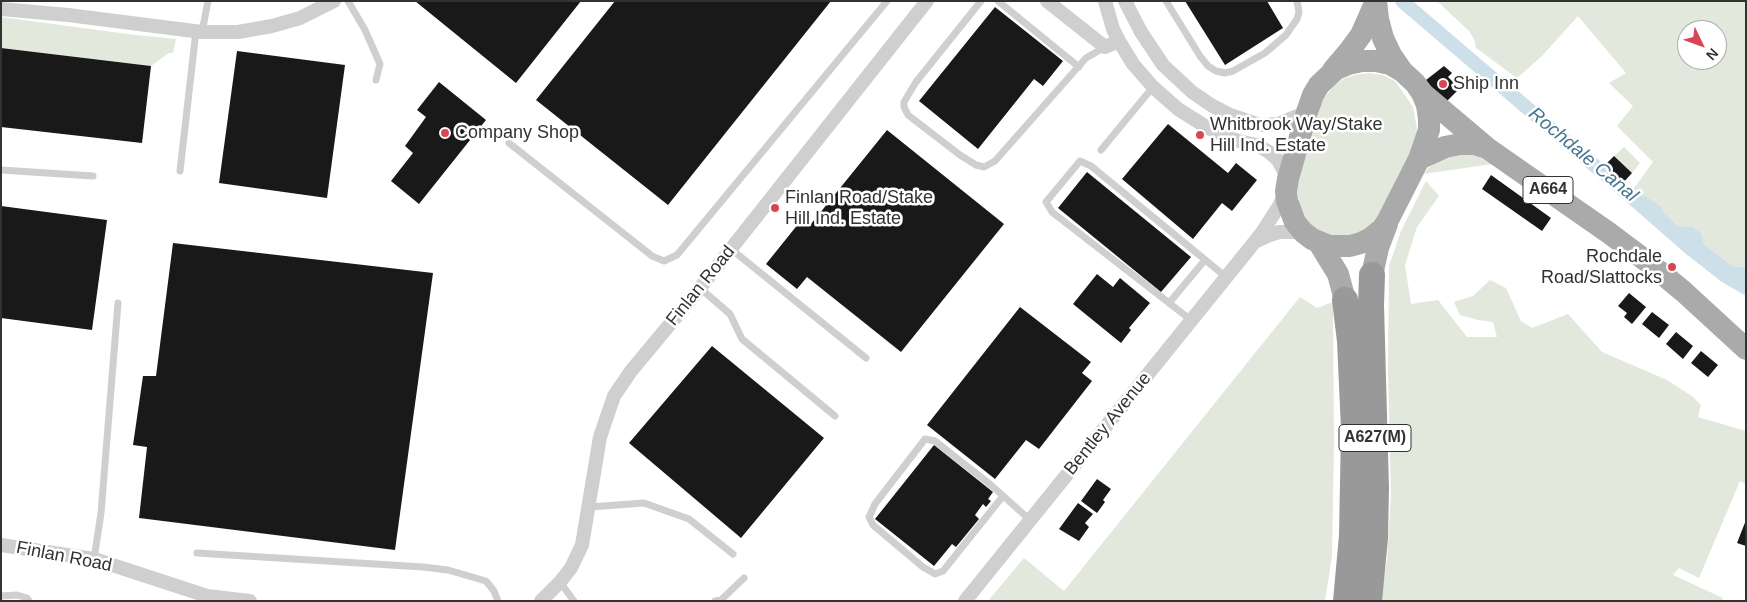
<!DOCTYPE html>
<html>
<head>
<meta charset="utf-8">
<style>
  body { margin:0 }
  #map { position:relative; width:1747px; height:602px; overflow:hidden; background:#fff; font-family:Helvetica,sans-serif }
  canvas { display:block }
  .frame { position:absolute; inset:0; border:2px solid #323232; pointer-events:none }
  .north { position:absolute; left:1677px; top:20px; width:50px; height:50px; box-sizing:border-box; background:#fff; border:1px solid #adadad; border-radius:50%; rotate:132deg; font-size:14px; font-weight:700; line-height:20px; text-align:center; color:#323232 }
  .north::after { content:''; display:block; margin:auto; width:18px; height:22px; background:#d84653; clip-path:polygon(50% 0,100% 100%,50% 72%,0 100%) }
</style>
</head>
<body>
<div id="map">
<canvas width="1747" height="602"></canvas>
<div class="frame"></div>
<div class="north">N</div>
</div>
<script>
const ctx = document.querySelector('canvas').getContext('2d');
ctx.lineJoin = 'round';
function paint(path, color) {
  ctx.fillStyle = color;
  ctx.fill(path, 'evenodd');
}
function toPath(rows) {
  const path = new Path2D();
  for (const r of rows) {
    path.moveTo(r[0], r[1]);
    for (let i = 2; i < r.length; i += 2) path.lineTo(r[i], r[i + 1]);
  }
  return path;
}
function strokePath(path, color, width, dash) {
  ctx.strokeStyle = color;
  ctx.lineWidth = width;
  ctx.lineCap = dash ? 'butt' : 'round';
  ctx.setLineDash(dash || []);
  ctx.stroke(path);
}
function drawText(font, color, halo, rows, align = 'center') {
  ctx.font = font + ' Helvetica,sans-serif';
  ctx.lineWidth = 5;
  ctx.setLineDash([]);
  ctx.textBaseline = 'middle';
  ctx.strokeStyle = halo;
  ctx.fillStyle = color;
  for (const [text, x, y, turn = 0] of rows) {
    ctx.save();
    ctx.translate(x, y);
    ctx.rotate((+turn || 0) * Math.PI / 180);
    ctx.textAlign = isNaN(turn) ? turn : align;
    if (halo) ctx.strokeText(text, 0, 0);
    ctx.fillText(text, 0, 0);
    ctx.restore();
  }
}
paint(toPath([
  [1437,1,1746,1,1746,267,1732,266,1704,244,1702,234,1693,227,1679,227,1664,213,1632,191,1653,162,1617,126,1633,106,1609,83,1626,73,1578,16,1542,56,1517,78,1476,48,1474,39,1469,31],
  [1687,30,1717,30,1717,60,1687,60],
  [1,17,135,35,176,39,173,53,169,53,151,66,1,48],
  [1369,73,1383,75,1395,81,1413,107,1418,134,1407,161,1382,210,1368,229,1352,237,1330,237,1314,229,1300,211,1297,188,1322,101,1334,86,1343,79,1354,75],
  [1624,147,1640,163,1632,173,1614,156],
  [1458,155,1472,155,1485,159,1492,164,1424,174,1428,168,1442,159],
  [1426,181,1439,196,1417,227,1405,265,1411,304,1438,300,1467,337,1497,337,1493,322,1478,320,1460,315,1454,302,1473,296,1490,280,1506,288,1521,321,1532,328,1568,314,1602,352,1667,380,1692,396,1701,405,1698,417,1746,431,1746,484,1740,481,1699,578,1679,568,1673,575,1723,598,1722,601,1381,601,1387,559,1391,495,1388,367,1389,266,1401,231],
  [1300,297,1317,308,1333,302,1334,443,1332,556,1325,601,988,601,1024,558,1064,591]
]), '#e2e8dc');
paint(toPath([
  [1632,191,1640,198,1645,196,1661,207,1664,213,1679,227,1693,227,1702,234,1704,244,1732,266,1746,267,1746,296,1722,282,1686,254,1638,212,1633,203,1626,198]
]), '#cddfe9');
strokePath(toPath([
  [1402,1,1643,207]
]), '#cddfe9', 14);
paint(toPath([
  [415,1,581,1,516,83],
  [615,1,831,1,668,205,536,100],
  [1185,1,1267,1,1283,28,1225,65],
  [995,7,1063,61,1043,86,1034,79,978,149,919,101],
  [1,48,151,66,142,143,1,127],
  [237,51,345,65,327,198,219,183],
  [1444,66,1452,73,1448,77,1452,81,1456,78,1459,83,1454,86,1457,91,1446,102,1439,97,1426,80],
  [439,82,486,120,419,204,391,181,413,153,405,146,426,117,417,110],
  [1168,124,1228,173,1236,163,1257,180,1232,211,1222,203,1193,239,1122,179],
  [887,130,1004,224,901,352,807,277,797,289,766,264,803,218,811,224],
  [1614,156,1632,173,1623,183,1604,166],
  [1087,172,1191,257,1161,292,1058,208],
  [1491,175,1551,218,1542,231,1482,189],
  [1,206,107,220,92,330,1,318],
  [173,243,433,273,395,550,139,518,147,447,133,445,143,376,156,376],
  [1097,274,1113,287,1120,278,1150,303,1129,328,1131,330,1121,343,1073,304],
  [1629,293,1646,307,1632,324,1624,317,1627,313,1618,306],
  [1020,307,1091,362,1082,373,1092,381,1039,449,1026,440,995,479,927,425],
  [1652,312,1669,325,1659,338,1642,324],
  [1676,332,1693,346,1683,359,1666,344],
  [712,346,824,438,741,538,629,443],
  [1701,351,1718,365,1708,377,1691,363],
  [934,445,993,492,988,499,991,501,986,507,983,504,975,515,979,519,956,547,952,544,934,566,875,519],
  [1097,479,1111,489,1103,500,1105,502,1097,513,1081,501],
  [1078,503,1093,514,1085,523,1089,527,1079,541,1059,529],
  [1746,520,1746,546,1737,543]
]), '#191919');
strokePath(toPath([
  [348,1,365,30,380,64,376,80],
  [981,1,916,82,904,102,904,107,908,115,960,155,976,165,984,167,995,161,1086,58,1105,47],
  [998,1,1079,67],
  [1166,1,1200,56,1208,66,1216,71,1225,73,1233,71,1265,53,1286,35,1297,19,1299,12,1297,1],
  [202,32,208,1],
  [509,143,642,248,652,256,664,261,677,255,887,1],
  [1101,150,1153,87],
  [1,170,93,176],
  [180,171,196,31],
  [731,249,866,358],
  [700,288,730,314,742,339,835,416],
  [1169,303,1205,260],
  [1191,320,1052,212,1046,202,1080,161,1091,166,1226,277],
  [1003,496,943,571,935,574,923,567,873,525,869,517,875,504,925,439,935,441,991,485,1030,520],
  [590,507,644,503,689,519,733,554],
  [197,553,423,567,448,570,486,581,494,591,498,601],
  [94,559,101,513,118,303],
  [560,582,574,601],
  [1,596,17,595,27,598,29,601],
  [715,601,721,600,744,578]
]), '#cfcfcf', 7);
strokePath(toPath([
  [1047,1,1105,47,1119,41],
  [1105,1,1113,29,1119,41,1133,64,1153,87,1178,109,1208,128,1238,141,1257,145,1269,152,1278,160,1288,179],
  [1125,1,1141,32,1163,65,1192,92,1211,105,1230,115,1260,125,1278,124,1307,112],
  [1,9,68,15,202,32,238,32,272,26,300,18,334,1],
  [1257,241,1270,235,1279,232,1303,232],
  [1,545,94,559,207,596,250,601],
  [541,601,560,582,571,568,582,545,600,437,614,396,631,371,700,288,927,1],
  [965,601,1261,234,1279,206,1286,192]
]), '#cfcfcf', 14);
strokePath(toPath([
  [1376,1,1378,19,1383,38,1391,55,1402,71],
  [1362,61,1376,61,1390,64,1402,71,1415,83,1422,93,1427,105,1429,119,1429,130,1419,159,1388,220,1382,229,1371,238,1361,243,1350,246,1329,246,1312,239,1303,232,1295,222,1287,201,1286,191,1288,179,1307,112,1313,95,1319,85,1336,69,1348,64,1362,61],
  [1333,70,1350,50,1361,35,1376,1],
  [1422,93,1487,148,1609,233,1649,263,1684,292,1746,349],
  [1419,159,1445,147,1460,144,1474,144,1487,148],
  [1319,243,1338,274,1345,300],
  [1372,275,1378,248,1387,224]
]), '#aaa', 22);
strokePath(toPath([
  [1345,300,1350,341,1354,429,1352,536,1346,601],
  [1369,601,1375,538,1376,488,1371,305,1372,275]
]), '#999', 26);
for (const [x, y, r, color] of [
  [1443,84,5,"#d84653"],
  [445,133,5,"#d84653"],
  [1200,135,5,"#d84653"],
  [775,208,5,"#d84653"],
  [1672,267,5,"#d84653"]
]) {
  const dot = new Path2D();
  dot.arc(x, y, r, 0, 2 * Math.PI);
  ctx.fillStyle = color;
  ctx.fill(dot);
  strokePath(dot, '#fff', 2);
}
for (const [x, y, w] of [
  [1548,190,50],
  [1375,438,72]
]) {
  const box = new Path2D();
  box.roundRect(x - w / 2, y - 13.5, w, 27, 4);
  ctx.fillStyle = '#fff';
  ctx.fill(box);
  strokePath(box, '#323232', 1);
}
drawText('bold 16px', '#323232', null, [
  ["A664",1548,190],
  ["A627(M)",1375,438]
]);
drawText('18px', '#323232', '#fff', [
  ["Ship Inn",1453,84],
  ["Whitbrook Way/Stake",1210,125],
  ["Hill Ind. Estate",1210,146],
  ["Company Shop",455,133],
  ["Finlan Road/Stake",785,198],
  ["Hill Ind. Estate",785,219],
  ["Rochdale",1662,257,"right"],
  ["Road/Slattocks",1662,278,"right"]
], 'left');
drawText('18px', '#323232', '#fff', [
  ["Finlan Road",701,286,-51],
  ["Bentley Avenue",1108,424,-51],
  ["Finlan Road",64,557,11]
]);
drawText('italic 19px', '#46748f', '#fff', [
  ["Rochdale Canal",1583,155,40]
]);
</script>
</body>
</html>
